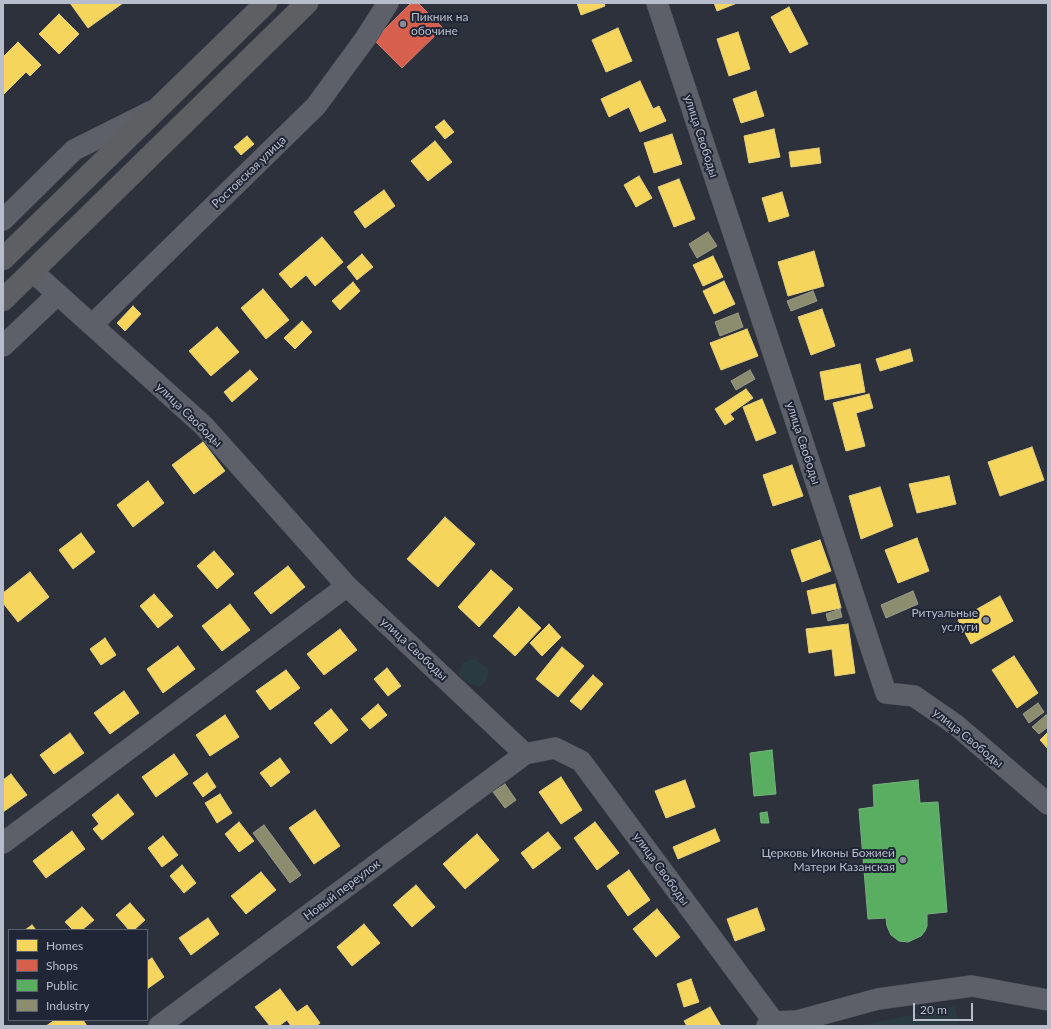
<!DOCTYPE html>
<html>
<head>
<meta charset="utf-8">
<style>
  body { margin:0 }
  #map { position:relative; width:1051px; height:1029px; overflow:hidden; background:#2d313b; font-family:Lato,sans-serif }
  canvas { display:block }
  .frame { position:absolute; inset:0; border:4px solid #b8bdcb; pointer-events:none }
  .legend { position:absolute; left:8px; top:929px; width:140px; height:92px; box-sizing:border-box; background:#202636; border:1px solid #5d6272; margin:0; padding:5px 7px; list-style:none; font-size:12px; color:#b8bdcb }
  .legend li { display:flex; align-items:center; gap:8px; height:20px }
  .legend b { width:20px; border:1px solid #5d6272 }
  .scale { position:absolute; left:913px; top:1003px; width:60px; height:18px; box-sizing:border-box; border:2px solid #b8bdcb; border-top:0; padding-left:5px; font-size:12px; line-height:14px; white-space:nowrap; color:#b8bdcb; -webkit-text-stroke:3px #202636; paint-order:stroke }
</style>
</head>
<body>
<div id="map">
<canvas width="1051" height="1029"></canvas>
<div class="frame"></div>
<ul class="legend">
<li><b style="height:11px;background:#f6d55c"></b>Homes</li>
<li><b style="height:11px;background:#d6604d"></b>Shops</li>
<li><b style="height:11px;background:#5aae61"></b>Public</li>
<li><b style="height:11px;background:#8c8c6e"></b>Industry</li>
</ul>
<div class="scale">20 m</div>
</div>
<script>
const ctx = document.querySelector('canvas').getContext('2d');
ctx.lineJoin = 'round';
function paint(path, color) {
  ctx.fillStyle = color;
  ctx.fill(path, 'evenodd');
}
function toPath(rows) {
  const path = new Path2D();
  for (const r of rows) {
    path.moveTo(r[0], r[1]);
    for (let i = 2; i < r.length; i += 2) path.lineTo(r[i], r[i + 1]);
  }
  return path;
}
function strokePath(path, color, width, dash) {
  ctx.strokeStyle = color;
  ctx.lineWidth = width;
  ctx.lineCap = dash ? 'butt' : 'round';
  ctx.setLineDash(dash || []);
  ctx.stroke(path);
}
function drawText(font, color, halo, rows, align = 'center') {
  ctx.font = font + ' Lato,sans-serif';
  ctx.lineWidth = 4;
  ctx.setLineDash([]);
  ctx.textBaseline = 'middle';
  ctx.strokeStyle = halo;
  ctx.fillStyle = color;
  for (const [text, x, y, turn = 0] of rows) {
    ctx.save();
    ctx.translate(x, y);
    ctx.rotate((+turn || 0) * Math.PI / 180);
    ctx.textAlign = isNaN(turn) ? turn : align;
    if (halo) ctx.strokeText(text, 0, 0);
    ctx.fillText(text, 0, 0);
    ctx.restore();
  }
}
paint(toPath([
  [475,659,489,669,487,680,479,687,467,682,458,674,463,662],
  [955,1006,959,1026,858,1026]
]), '#2a3a41');
const homes = toPath([
  [70,3,123,3,88,28,70,3],
  [577,3,604,3,605,6,581,15,577,3],
  [714,3,737,3,717,11,714,3],
  [789,7,808,44,790,53,771,17,789,7],
  [59,14,79,34,59,54,39,34,59,14],
  [618,28,632,61,606,72,592,40,618,28],
  [738,32,750,69,729,76,717,39,738,32],
  [18,42,41,65,30,76,26,72,3,95,3,57,18,42],
  [640,81,653,109,659,106,666,121,640,132,629,107,609,117,601,99,640,81],
  [756,91,764,116,741,123,733,99,756,91],
  [444,120,454,132,445,139,435,127,444,120],
  [774,129,780,157,749,163,744,136,774,129],
  [672,134,682,164,654,173,644,143,672,134],
  [247,136,254,144,241,155,234,147,247,136],
  [435,141,452,162,428,181,411,161,435,141],
  [819,148,821,163,791,167,789,152,819,148],
  [639,176,652,198,636,207,624,185,639,176],
  [679,179,695,219,674,227,658,187,679,179],
  [384,190,395,206,365,228,354,212,384,190],
  [782,192,789,216,769,222,762,198,782,192],
  [322,237,343,262,315,286,306,275,291,288,279,274,322,237],
  [814,251,824,286,788,296,778,262,814,251],
  [362,254,373,267,357,280,347,267,362,254],
  [713,256,723,277,703,286,693,265,713,256],
  [724,281,735,304,714,314,703,291,724,281],
  [353,282,360,291,340,310,332,301,353,282],
  [263,289,289,320,266,339,241,308,263,289],
  [133,306,141,314,125,331,117,323,133,306],
  [822,309,835,346,811,355,798,317,822,309],
  [302,321,312,332,295,349,284,338,302,321],
  [217,327,239,352,211,376,189,351,217,327],
  [747,329,758,356,721,370,710,343,747,329],
  [910,349,913,361,880,371,876,359,910,349],
  [860,364,865,392,825,400,820,372,860,364],
  [250,370,258,379,232,402,224,392,250,370],
  [746,389,753,398,730,414,734,419,725,425,715,409,746,389],
  [869,394,873,408,856,413,865,446,846,451,833,403,869,394],
  [762,399,776,433,756,441,743,407,762,399],
  [203,442,225,471,194,494,172,465,203,442],
  [1032,447,1044,480,1000,496,988,462,1032,447],
  [792,465,803,496,773,506,763,475,792,465],
  [949,476,956,504,917,513,909,484,949,476],
  [148,481,164,503,133,527,117,505,148,481],
  [880,487,893,526,861,539,849,496,880,487],
  [445,517,475,544,438,587,407,559,445,517],
  [81,533,95,552,73,569,59,550,81,533],
  [917,538,929,571,898,583,885,550,917,538],
  [820,540,831,571,802,582,791,550,820,540],
  [214,551,234,574,217,589,197,566,214,551],
  [288,566,305,587,271,614,254,593,288,566],
  [491,570,513,589,479,627,458,607,491,570],
  [30,572,49,597,18,622,3,603,3,593,30,572],
  [835,584,841,608,812,614,807,591,835,584],
  [154,594,173,616,158,628,140,606,154,594],
  [1000,596,1013,621,971,644,958,620,1000,596],
  [230,604,250,630,222,651,202,626,230,604],
  [519,607,541,628,515,656,493,636,519,607],
  [549,624,561,637,542,656,530,643,549,624],
  [848,624,855,673,835,676,832,649,809,653,806,629,848,624],
  [340,629,357,650,324,675,307,654,340,629],
  [105,638,116,655,101,665,90,649,105,638],
  [178,646,195,669,163,693,147,669,178,646],
  [562,647,584,666,558,697,536,679,562,647],
  [1014,656,1038,693,1017,708,992,670,1014,656],
  [387,668,401,686,388,696,374,679,387,668],
  [286,670,300,688,270,710,256,691,286,670],
  [593,675,603,684,581,710,570,701,593,675],
  [124,691,139,713,110,734,94,713,124,691],
  [378,704,387,715,370,729,361,719,378,704],
  [331,709,348,730,331,744,314,723,331,709],
  [225,715,239,737,210,756,196,735,225,715],
  [1048,732,1048,749,1040,740,1048,732],
  [70,733,84,753,54,774,40,755,70,733],
  [174,754,188,774,156,797,142,777,174,754],
  [280,758,290,772,271,787,260,773,280,758],
  [207,773,216,787,203,797,193,783,207,773],
  [11,774,27,795,3,812,3,780,11,774],
  [561,777,582,810,561,824,539,792,561,777],
  [685,780,695,807,666,818,655,791,685,780],
  [118,794,134,814,102,840,93,829,99,824,92,815,118,794],
  [220,794,232,813,217,823,205,803,220,794],
  [315,810,340,846,314,864,289,828,315,810],
  [239,822,254,841,239,852,225,834,239,822],
  [595,822,619,853,597,870,574,838,595,822],
  [715,829,720,841,678,859,673,847,715,829],
  [72,831,85,849,46,878,33,861,72,831],
  [548,832,561,848,533,869,521,853,548,832],
  [477,834,499,860,465,889,443,864,477,834],
  [163,836,178,855,162,867,148,848,163,836],
  [182,865,196,883,184,893,170,876,182,865],
  [629,870,650,900,628,916,607,886,629,870],
  [261,872,276,890,246,914,231,896,261,872],
  [416,885,435,907,412,927,393,905,416,885],
  [130,903,145,920,134,930,129,930,116,915,130,903],
  [82,907,94,920,82,930,73,930,65,922,82,907],
  [757,908,765,930,735,941,727,919,757,908],
  [657,909,680,937,656,957,633,929,657,909],
  [208,918,219,934,191,955,179,938,208,918],
  [364,924,380,943,352,966,337,947,364,924],
  [32,925,36,930,25,930,32,925],
  [152,958,164,977,147,989,147,961,152,958],
  [691,979,699,1002,684,1007,677,984,691,979],
  [280,989,297,1012,307,1005,320,1023,316,1026,291,1026,287,1020,279,1026,270,1026,255,1007,280,989],
  [710,1007,721,1026,687,1026,684,1021,710,1007],
  [55,1020,83,1020,87,1026,46,1026,55,1020]
]);
paint(homes, '#f6d55c');
strokePath(homes, '#e3ce7d', 1);
const shops = toPath([
  [411,3,418,3,443,28,402,68,374,40,411,3]
]);
paint(shops, '#d6604d');
strokePath(shops, '#cd7c73', 1);
const public = toPath([
  [772,750,776,794,754,796,750,753,772,750],
  [918,780,920,803,938,802,947,912,927,914,927,926,925,931,921,936,908,942,899,941,891,935,887,926,886,918,868,919,859,809,874,807,873,785,918,780],
  [767,812,769,823,761,823,760,813,767,812]
]);
paint(public, '#5aae61');
strokePath(public, '#76b281', 1);
const industry = toPath([
  [708,232,717,246,697,258,689,244,708,232],
  [813,291,817,301,791,311,787,301,813,291],
  [738,313,743,327,720,336,715,322,738,313],
  [750,370,755,379,736,390,731,381,750,370],
  [913,591,918,604,886,618,881,605,913,591],
  [840,609,842,617,828,621,826,614,840,609],
  [1038,703,1044,712,1029,723,1023,714,1038,703],
  [1046,715,1048,717,1048,727,1039,734,1032,727,1046,715],
  [505,784,516,800,505,808,493,792,505,784],
  [264,825,301,875,290,883,253,833,264,825]
]);
paint(industry, '#8c8c6e');
strokePath(industry, '#999b8a', 1);
const minor = toPath([
  [657,3,886,693,914,696,956,725,1048,804],
  [3,220,74,150,152,111],
  [32,271,204,426,347,586,525,754,555,748,581,761,774,1022],
  [92,325,316,106,365,39,388,3],
  [3,346,58,294],
  [3,843,347,586],
  [159,1026,525,754],
  [767,1026,774,1022,797,1021,878,999,972,986,1048,1000]
]);
const highway = toPath([
  [3,259,266,3],
  [3,300,307,3]
]);
strokePath(minor, '#494c54', 22);
strokePath(highway, '#4a4d57', 23);
strokePath(minor, '#5d6068', 21);
strokePath(highway, '#5d5f62', 22);
for (const [x, y, r, color] of [
  [403,24,4,"#878c99"],
  [986,620,4,"#878c99"],
  [903,860,4,"#878c99"]
]) {
  const dot = new Path2D();
  dot.arc(x, y, r, 0, 2 * Math.PI);
  ctx.fillStyle = color;
  ctx.fill(dot);
  strokePath(dot, '#202636', 1.5);
}
drawText('12px', '#b8bdcb', '#202636', [
  ["Пикник на",411,17,"left"],
  ["обочине",411,31,"left"],
  ["Ритуальные",978,613],
  ["услуги",978,627],
  ["Церковь Иконы Божией",895,853],
  ["Матери Казанская",895,867]
], 'right');
drawText('12px', '#b8bdcb', '#202636', [
  ["улица Свободы",701,136,72],
  ["Ростовская улица",249,172,-44],
  ["улица Свободы",189,415,44],
  ["улица Свободы",803,443,72],
  ["улица Свободы",414,649,43],
  ["улица Свободы",968,738,39],
  ["улица Свободы",661,869,54],
  ["Новый переулок",342,890,-37]
]);
</script>
</body>
</html>
